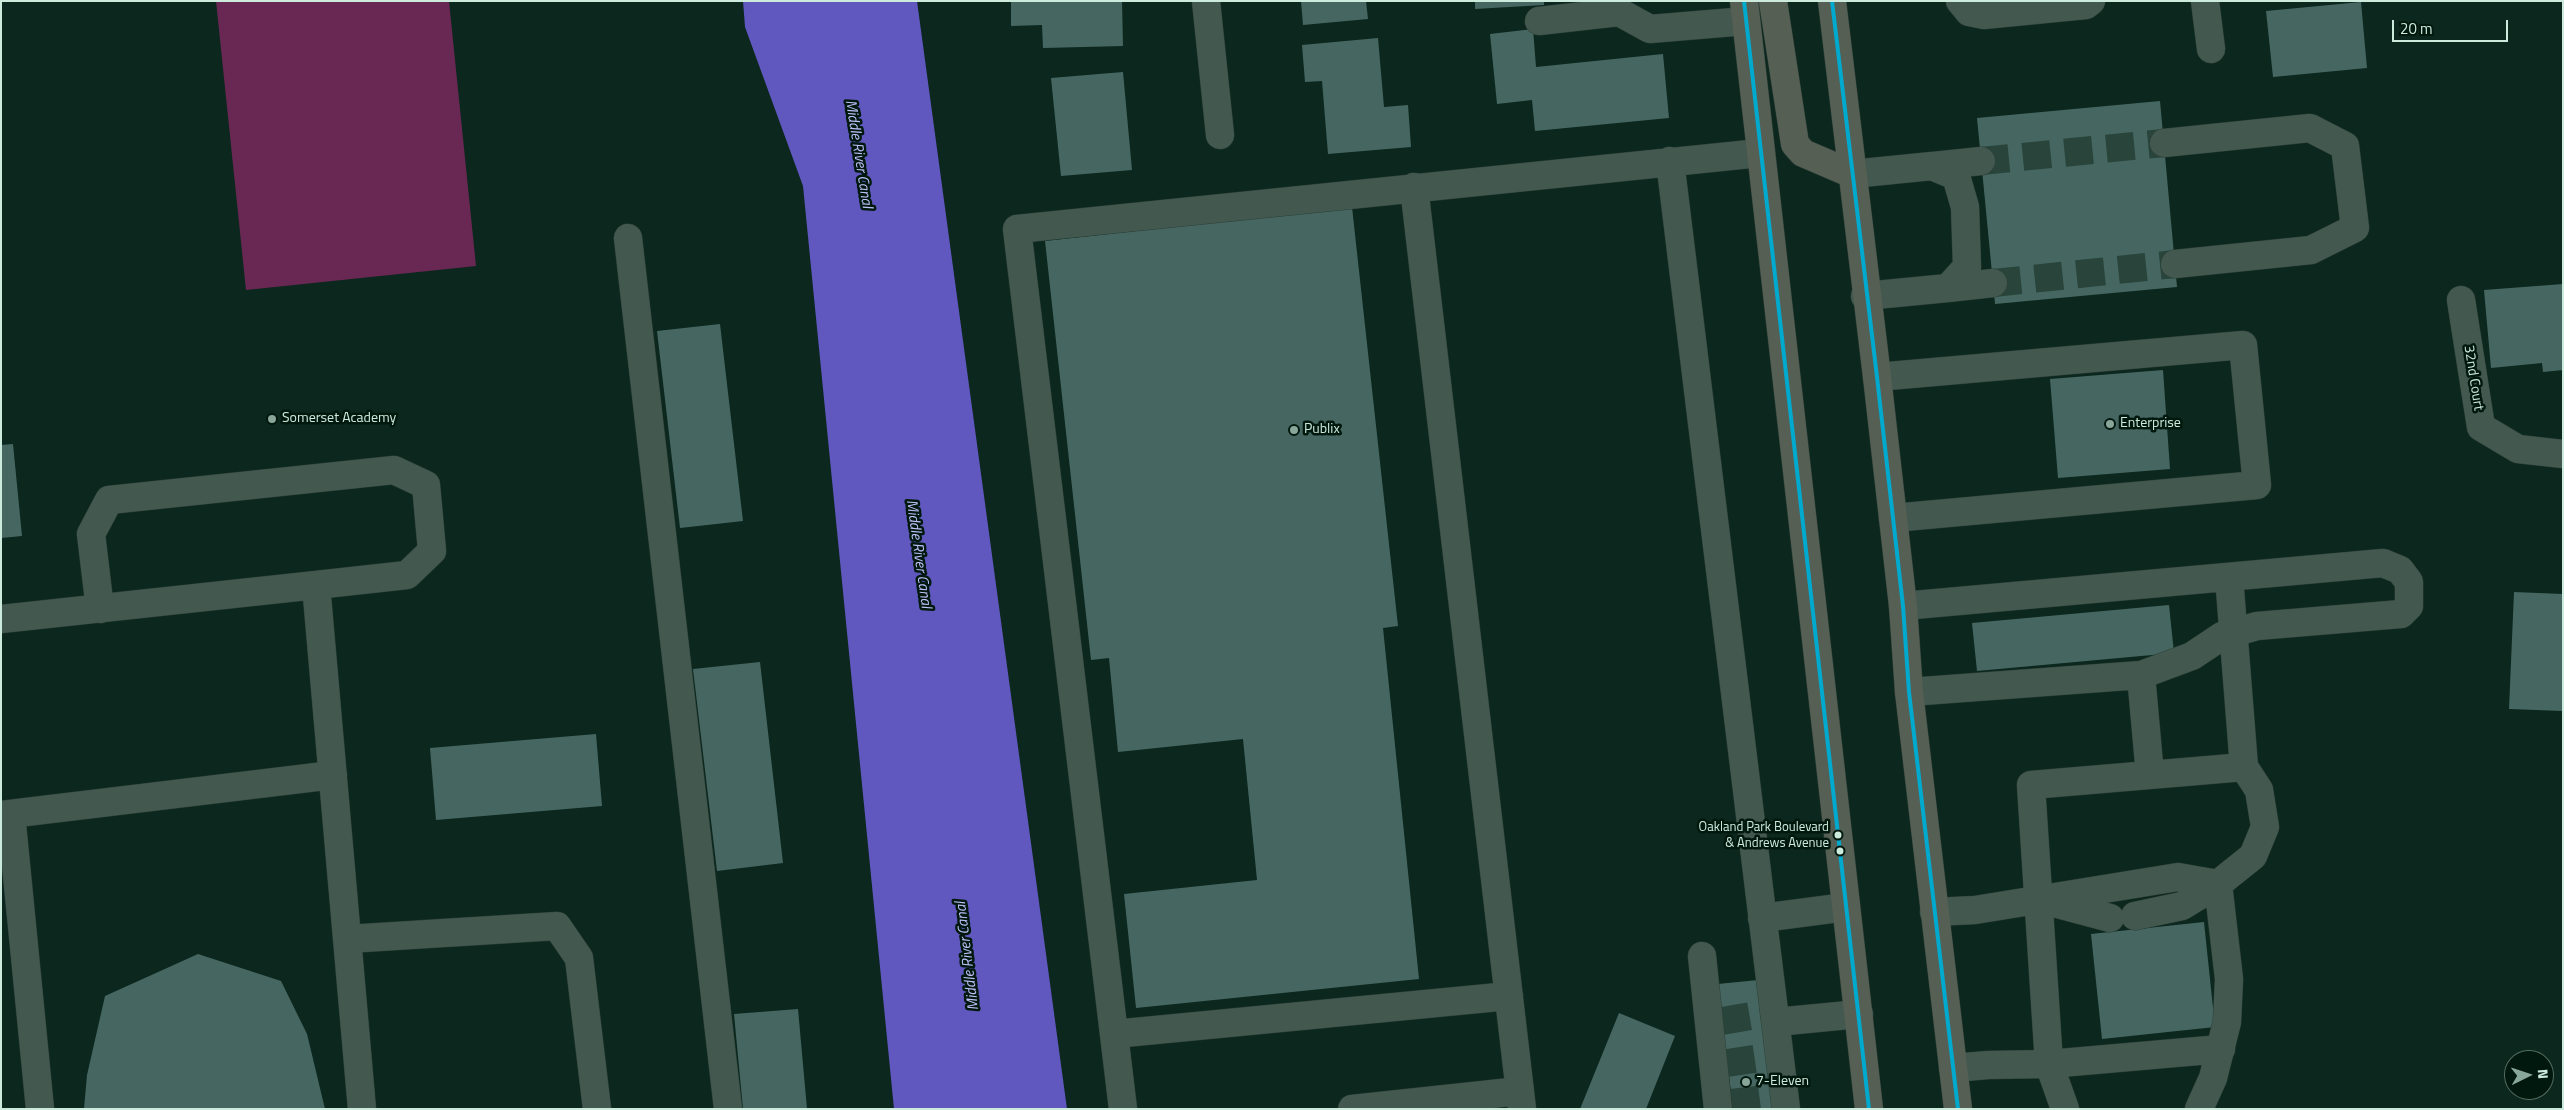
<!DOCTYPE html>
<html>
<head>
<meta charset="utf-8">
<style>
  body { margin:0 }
  #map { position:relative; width:2564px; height:1110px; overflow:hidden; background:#0c271e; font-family:"Titillium Web",sans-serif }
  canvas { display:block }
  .frame { position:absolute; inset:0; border:2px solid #cdebdc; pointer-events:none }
  .north { position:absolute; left:2504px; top:1050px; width:50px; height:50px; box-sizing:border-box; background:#01180e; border:1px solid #536c60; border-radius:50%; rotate:86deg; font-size:14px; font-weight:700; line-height:20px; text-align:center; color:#cdebdc }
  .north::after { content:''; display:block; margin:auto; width:18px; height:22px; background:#89a69a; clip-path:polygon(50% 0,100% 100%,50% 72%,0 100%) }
  .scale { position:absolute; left:2392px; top:20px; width:116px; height:22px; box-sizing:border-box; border:2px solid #cdebdc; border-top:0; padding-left:6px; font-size:15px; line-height:18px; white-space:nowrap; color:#cdebdc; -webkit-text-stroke:4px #01180e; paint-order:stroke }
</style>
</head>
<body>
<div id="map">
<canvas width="2564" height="1110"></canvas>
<div class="frame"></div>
<div class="north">N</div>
<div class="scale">20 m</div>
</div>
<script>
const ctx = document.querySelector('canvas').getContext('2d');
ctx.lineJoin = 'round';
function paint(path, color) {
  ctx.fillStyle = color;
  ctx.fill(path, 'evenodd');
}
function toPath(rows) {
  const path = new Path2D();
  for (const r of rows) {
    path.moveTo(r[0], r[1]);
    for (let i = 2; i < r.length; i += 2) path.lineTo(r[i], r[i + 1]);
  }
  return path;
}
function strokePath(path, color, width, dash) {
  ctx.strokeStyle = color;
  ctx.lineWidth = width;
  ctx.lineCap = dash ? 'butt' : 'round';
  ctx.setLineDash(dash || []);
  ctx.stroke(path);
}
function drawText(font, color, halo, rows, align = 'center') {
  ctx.font = font + ' "Titillium Web",sans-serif';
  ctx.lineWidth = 5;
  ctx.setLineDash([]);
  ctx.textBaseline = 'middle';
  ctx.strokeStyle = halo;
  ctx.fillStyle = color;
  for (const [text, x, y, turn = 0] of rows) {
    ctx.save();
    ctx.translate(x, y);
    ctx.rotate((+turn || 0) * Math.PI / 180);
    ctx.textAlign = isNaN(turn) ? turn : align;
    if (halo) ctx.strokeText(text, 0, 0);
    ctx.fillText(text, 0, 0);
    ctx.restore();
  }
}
paint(toPath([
  [216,1,449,1,476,266,246,290]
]), '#692853');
paint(toPath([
  [743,1,917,1,1067,1109,894,1109,803,186,745,27]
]), '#6158bf');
paint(toPath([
  [1011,1,1122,1,1123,46,1043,48,1042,25,1011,26],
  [1301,1,1366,1,1368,19,1303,25],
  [1475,1,1544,1,1544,5,1475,9],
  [2361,2,2367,68,2273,77,2266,11],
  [1533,29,1536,67,1663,54,1669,118,1535,131,1532,100,1497,104,1490,34],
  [1378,38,1384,107,1408,105,1411,147,1328,154,1322,81,1305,82,1302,45],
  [1123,72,1132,170,1061,176,1051,78],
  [2160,101,2177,287,1995,304,1977,118],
  [1352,207,1398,626,1383,628,1419,979,1136,1008,1124,894,1257,880,1243,739,1118,752,1109,658,1091,660,1045,241],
  [2563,284,2563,370,2543,372,2542,363,2491,368,2484,290],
  [720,324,743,521,680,528,657,331],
  [2163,370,2170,469,2058,478,2050,379],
  [13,444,22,536,1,538,1,445],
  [2514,592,2563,594,2563,711,2509,709],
  [2169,605,2174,653,1977,671,1972,623],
  [760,662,783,863,717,871,693,669],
  [596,734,602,806,436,820,430,748],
  [2204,922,2215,1027,2102,1039,2091,934],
  [198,954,281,981,307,1034,325,1109,84,1109,87,1075,105,996],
  [1758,980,1774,1109,1733,1109,1718,984],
  [798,1009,807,1109,743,1109,734,1014],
  [1619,1013,1675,1036,1646,1109,1580,1109]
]), '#466761');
strokePath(toPath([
  [1981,161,2164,143],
  [1993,283,2175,264],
  [1722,1021,1763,1014],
  [1727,1063,1768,1057],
  [1732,1103,1772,1098]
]), '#29443a', 28, [28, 14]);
const minor = toPath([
  [1206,1,1220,135],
  [1960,1,1969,12,1984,15,2086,5,2091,1],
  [2205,1,2211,49],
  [1539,21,1619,12,1650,29,1746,21],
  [2164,143,2310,128,2345,146,2355,228,2311,250,2175,264],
  [1670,161,1786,1109],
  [1933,166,1981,161],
  [1852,174,1932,166,1956,176,1965,207,1967,267,1948,288,1865,296],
  [1414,187,1522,1109],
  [628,238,728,1109],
  [1948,288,1993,283],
  [2461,300,2481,427,2518,449,2563,454],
  [1877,377,2243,345,2257,485,1893,518],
  [2229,577,2244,767],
  [1903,606,2383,563,2400,570,2409,582,2409,606,2401,614,2257,626,2222,636,2192,656,2141,675,1909,692],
  [100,609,91,534,109,500,394,470,426,485,432,551,407,575,316,585],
  [1,619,316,585,362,1109],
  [2141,675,2150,775],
  [11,814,40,1109],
  [1,815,333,775],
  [2050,902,2110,918],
  [1934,912,1975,910,2178,877,2218,884],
  [2135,916,2182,906,2218,884],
  [1762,918,1846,907],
  [347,939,557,926,579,958,597,1109],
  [1702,956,1718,1109],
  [1776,1022,1859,1014],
  [1114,1034,1509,996],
  [1953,1068,1988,1065,2049,1064,2221,1049],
  [1123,1109,1017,229,1760,153],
  [1352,1109,1520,1091],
  [2065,1109,2049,1064,2031,785,2244,767,2259,790,2265,827,2253,856,2218,884,2229,979,2227,1022,2213,1078,2199,1109]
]);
const major = toPath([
  [1744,1,1869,1109],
  [1773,1,1795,144,1803,153,1852,174],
  [1832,1,1877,377,1903,606,1909,692,1958,1109]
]);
strokePath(minor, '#2d4039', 29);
strokePath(major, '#2d4039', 29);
strokePath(minor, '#435950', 28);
strokePath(major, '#565f54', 28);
strokePath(toPath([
  [1744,1,1869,1109],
  [1832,1,1877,377,1903,606,1909,692,1958,1109]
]), '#00a9ce', 4);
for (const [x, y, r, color] of [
  [272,419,5,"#89a69a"],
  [2110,424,5,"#89a69a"],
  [1294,430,5,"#89a69a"],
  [1838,835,4.5,"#cdebdc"],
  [1840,851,4.5,"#cdebdc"],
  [1746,1082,5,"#89a69a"]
]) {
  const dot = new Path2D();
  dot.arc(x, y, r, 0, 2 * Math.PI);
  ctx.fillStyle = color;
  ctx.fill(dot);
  strokePath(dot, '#01180e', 2);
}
drawText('13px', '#cdebdc', '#01180e', [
  ["Oakland Park Boulevard",1829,828],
  ["& Andrews Avenue",1829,844]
], 'right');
drawText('14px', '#cdebdc', '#01180e', [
  ["32nd Court",2473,378,81]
]);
drawText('14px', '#cdebdc', '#01180e', [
  ["Somerset Academy",282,419],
  ["Enterprise",2120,424],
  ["Publix",1304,430],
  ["7-Eleven",1756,1082]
], 'left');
drawText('italic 15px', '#c1c1fa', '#01180e', [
  ["Middle River Canal",858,154,81],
  ["Middle River Canal",918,554,82],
  ["Middle River Canal",968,956,-97]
]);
</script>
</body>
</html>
